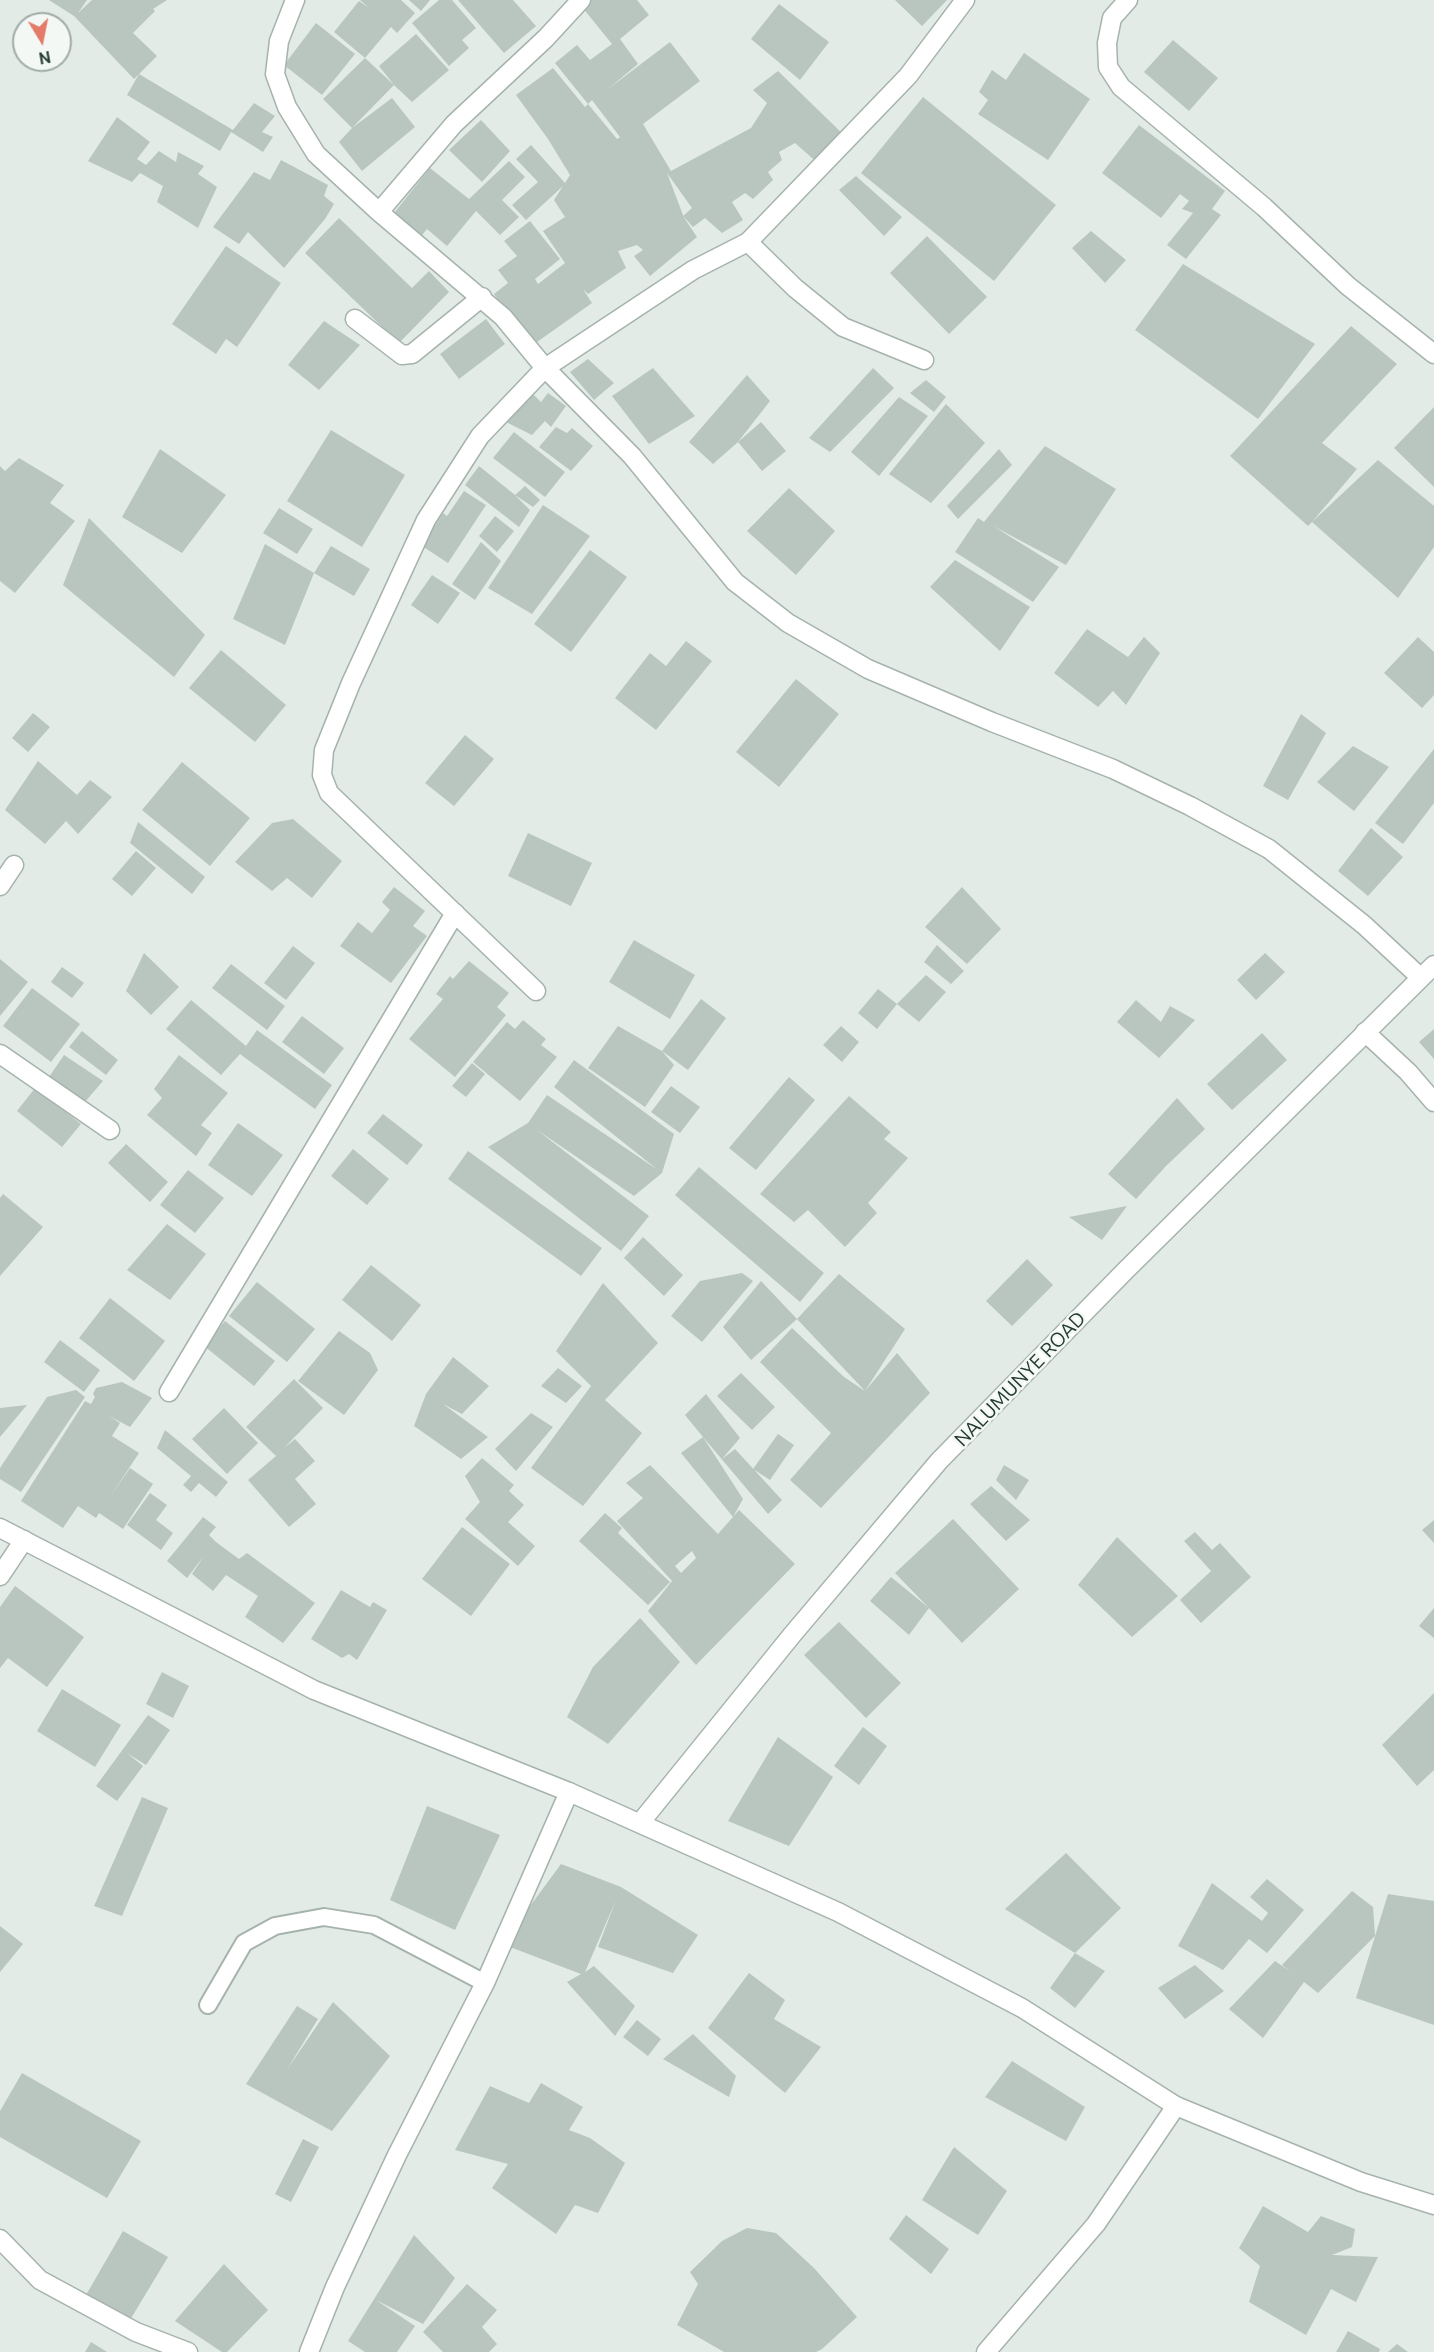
<!DOCTYPE html>
<html>
<head>
<meta charset="utf-8">
<style>
  body { margin:0 }
  #map { position:relative; width:1434px; height:2352px; overflow:hidden; background:#e3ebe7; font-family:Ubuntu,sans-serif }
  canvas { display:block }
  .north { position:absolute; left:12px; top:12px; width:60px; height:60px; box-sizing:border-box; background:#f3f8f5; border:2px solid #a0aca7; border-radius:50%; rotate:170deg; font-size:16px; font-weight:700; line-height:24px; text-align:center; color:#243b32 }
  .north::after { content:''; display:block; margin:auto; width:21px; height:27px; background:#e47a68; clip-path:polygon(50% 0,100% 100%,50% 72%,0 100%) }
</style>
</head>
<body>
<div id="map">
<canvas width="1434" height="2352"></canvas>
<div class="north">N</div>
</div>
<script>
const ctx = document.querySelector('canvas').getContext('2d');
ctx.lineJoin = 'round';
function paint(path, color) {
  ctx.fillStyle = color;
  ctx.fill(path, 'evenodd');
}
function toPath(rows) {
  const path = new Path2D();
  for (const r of rows) {
    path.moveTo(r[0], r[1]);
    for (let i = 2; i < r.length; i += 2) path.lineTo(r[i], r[i + 1]);
  }
  return path;
}
function strokePath(path, color, width, dash) {
  ctx.strokeStyle = color;
  ctx.lineWidth = width;
  ctx.lineCap = dash ? 'butt' : 'round';
  ctx.setLineDash(dash || []);
  ctx.stroke(path);
}
function drawText(font, color, halo, rows, align = 'center') {
  ctx.font = font + ' Ubuntu,sans-serif';
  ctx.lineWidth = 5;
  ctx.setLineDash([]);
  ctx.textBaseline = 'middle';
  ctx.strokeStyle = halo;
  ctx.fillStyle = color;
  for (const [text, x, y, turn = 0] of rows) {
    ctx.save();
    ctx.translate(x, y);
    ctx.rotate((+turn || 0) * Math.PI / 180);
    ctx.textAlign = isNaN(turn) ? turn : align;
    if (halo) ctx.strokeText(text, 0, 0);
    ctx.fillText(text, 0, 0);
    ctx.restore();
  }
}
paint(toPath([
  [49,0,87,0,78,13,92,0,167,0,153,9,155,11,133,33,157,56,134,79,74,16],
  [360,0,401,0,415,13,397,33,391,27,365,58,334,32,359,1,369,8],
  [409,0,430,0,421,11],
  [439,0,452,0,476,28,462,40,469,48,449,66,412,23],
  [458,0,513,0,536,26,504,53],
  [591,0,637,0,649,15,620,39,638,64,608,89,670,42,700,81,643,124,671,171,751,128,767,103,753,90,778,71,847,138,820,165,795,143,779,152,782,160,768,172,773,180,753,199,745,193,732,202,743,220,722,233,705,218,693,227,683,216,697,237,650,276,634,256,643,250,637,245,618,251,626,268,588,294,583,289,592,303,530,347,494,294,508,283,498,270,517,256,504,241,530,221,560,259,535,279,538,284,565,263,543,231,565,217,554,200,563,186,526,220,512,205,538,182,516,159,531,145,565,183,570,175,548,139,516,95,553,68,585,107,588,104,555,63,577,45,590,60,612,44,582,7],
  [592,100,620,137,617,139,588,104],
  [667,173,692,208,683,216,683,215],
  [895,0,947,0,922,26],
  [779,4,829,42,800,80,751,39],
  [316,23,355,54,322,95,284,65],
  [416,34,449,70,412,102,394,85,352,128,392,98,415,127,362,171,339,142,352,128,323,99,365,58,394,85,379,66],
  [1173,40,1218,78,1189,111,1144,72],
  [1024,53,1090,99,1048,160,978,114,988,100,979,92,992,70,1006,80],
  [139,74,233,130,254,103,275,116,262,132,273,137,263,152,231,132,220,151,127,95],
  [923,97,1056,205,994,281,861,173],
  [117,117,150,142,137,159,146,165,159,151,176,162,178,152,204,166,198,174,217,187,198,228,157,202,163,186,140,173,132,182,88,161],
  [481,120,510,151,482,182,449,150],
  [1139,125,1225,191,1212,209,1221,215,1186,259,1167,245,1193,213,1182,209,1189,201,1180,194,1161,218,1102,173],
  [281,160,328,185,324,196,334,204,325,219,284,268,248,232,239,244,213,227,254,172,270,180],
  [509,161,525,177,502,200,519,217,500,235,476,211,447,246,427,229,418,240,390,218,430,168,469,199],
  [856,176,902,217,884,236,839,190],
  [339,218,412,288,429,271,449,292,399,343,305,253],
  [1091,231,1126,260,1105,283,1072,248],
  [927,236,987,297,949,334,890,273],
  [226,246,281,283,237,347,226,339,216,354,172,324],
  [1183,264,1315,344,1258,419,1135,330],
  [486,319,505,344,459,379,440,354],
  [324,321,360,345,319,390,288,365],
  [1351,326,1397,364,1322,443,1357,469,1312,522,1378,460,1434,506,1434,547,1398,598,1312,522,1308,526,1230,456],
  [588,359,614,383,594,400,570,372],
  [653,368,695,416,649,444,612,396],
  [873,368,894,388,830,452,809,438],
  [747,375,770,401,738,442,761,422,786,451,762,471,738,442,713,464,689,442],
  [926,380,946,397,934,412,910,393],
  [529,390,541,402,548,393,566,406,551,427,545,421,532,435,506,422],
  [899,397,928,416,879,476,851,452],
  [946,404,985,443,931,503,889,474],
  [1434,407,1434,487,1394,448],
  [556,427,567,433,572,428,593,446,571,471,539,447],
  [331,430,405,475,362,547,287,501],
  [514,432,565,472,545,497,493,458],
  [1045,446,1116,489,1066,565,993,526,1059,567,1033,602,955,552,978,518,984,522],
  [160,449,226,495,182,553,122,517],
  [999,449,1012,465,958,519,947,506],
  [19,458,64,485,50,503,75,521,15,593,0,581,0,466,5,471],
  [479,466,515,495,530,510,519,527,465,485],
  [525,486,540,500,533,507,515,495],
  [789,488,835,531,796,575,747,531],
  [464,491,486,505,448,563,422,546,443,513,447,516],
  [543,505,590,536,532,614,488,588],
  [279,508,313,529,297,554,263,533],
  [495,516,514,531,497,552,479,536],
  [89,518,205,635,174,677,63,585],
  [481,542,501,561,475,600,452,584],
  [265,544,314,573,331,546,370,569,354,596,314,573,285,645,233,619],
  [590,550,627,577,571,652,534,624],
  [955,560,1030,607,1000,651,930,587],
  [432,575,460,593,438,624,411,605],
  [1087,629,1128,657,1144,637,1160,653,1126,705,1113,691,1098,707,1054,673],
  [1418,637,1434,652,1434,695,1422,708,1384,673],
  [686,641,712,661,656,730,615,698,650,653,666,666],
  [221,650,286,705,255,742,189,688],
  [796,679,839,714,779,787,736,752],
  [33,713,50,727,28,752,12,738],
  [1301,714,1326,733,1288,800,1263,786],
  [465,735,494,759,454,806,425,783],
  [1353,746,1389,767,1354,811,1317,782],
  [1434,749,1434,803,1403,844,1375,823],
  [38,761,77,795,90,780,112,797,78,834,66,821,45,844,5,810],
  [182,762,250,818,210,866,142,810],
  [293,819,342,861,312,898,287,878,272,891,235,862,272,823],
  [138,822,205,877,192,894,130,843],
  [1371,828,1403,857,1368,896,1338,871],
  [528,833,592,863,571,906,508,876],
  [136,851,156,868,132,896,112,879],
  [394,887,425,911,413,926,427,936,391,983,340,946,358,922,372,933,390,910,382,902],
  [962,887,1001,929,967,964,925,927],
  [634,940,695,975,670,1019,609,982],
  [937,945,964,971,951,984,924,962],
  [293,946,315,963,286,1000,264,983],
  [144,953,179,987,151,1015,126,991],
  [1265,953,1285,972,1256,1000,1237,980],
  [0,959,28,982,0,1016],
  [469,961,509,993,497,1007,506,1015,455,1077,409,1039,443,999,436,994,450,976,453,979],
  [231,964,285,1006,267,1030,212,988],
  [62,967,84,983,72,998,51,982],
  [926,975,946,992,919,1022,897,1004,877,1029,858,1013,878,989,897,1004],
  [32,988,80,1024,51,1062,3,1026],
  [701,999,726,1018,688,1070,662,1051],
  [191,1000,246,1046,257,1030,332,1085,315,1109,240,1054,221,1075,166,1029],
  [1136,1000,1161,1022,1170,1006,1195,1020,1159,1058,1117,1022],
  [302,1016,344,1048,324,1074,282,1042],
  [523,1020,546,1039,541,1045,557,1057,520,1101,473,1062,507,1022,515,1029],
  [618,1026,662,1051,674,1065,645,1107,588,1068],
  [841,1026,859,1042,842,1062,823,1045],
  [1434,1029,1434,1059,1419,1042],
  [82,1031,118,1060,106,1075,69,1047],
  [1262,1033,1287,1060,1232,1110,1207,1084],
  [64,1055,103,1081,84,1103,49,1077],
  [179,1055,228,1093,201,1125,212,1133,196,1156,147,1115,162,1098,154,1089],
  [574,1060,674,1134,662,1173,634,1196,537,1130,649,1216,621,1251,488,1147,528,1123,547,1095,658,1170,554,1087],
  [472,1063,485,1074,466,1097,452,1086],
  [789,1077,815,1100,756,1170,729,1148],
  [671,1086,700,1107,680,1133,651,1112],
  [35,1088,81,1124,62,1147,17,1111],
  [849,1096,891,1132,884,1139,908,1158,868,1203,877,1213,845,1247,808,1210,794,1222,760,1194],
  [1177,1098,1205,1129,1166,1166,1136,1199,1108,1174],
  [383,1114,423,1145,407,1165,367,1133],
  [238,1123,283,1155,252,1196,208,1165],
  [126,1144,168,1182,150,1202,108,1163],
  [353,1149,389,1179,367,1205,331,1176],
  [468,1151,602,1248,581,1276,448,1179],
  [699,1167,824,1273,800,1302,675,1195],
  [188,1170,224,1198,195,1233,160,1205],
  [3,1194,43,1227,0,1276,0,1198],
  [1127,1206,1102,1240,1069,1217],
  [167,1224,206,1254,170,1300,127,1270],
  [643,1237,683,1275,664,1296,624,1258],
  [1027,1259,1053,1285,1012,1326,986,1301],
  [371,1265,421,1305,392,1341,342,1300],
  [742,1273,753,1281,702,1342,671,1316,700,1281],
  [839,1274,905,1329,865,1391,897,1353,930,1393,821,1508,790,1480,831,1433,760,1362,792,1328,844,1377,865,1391,797,1319],
  [761,1281,797,1319,751,1360,723,1327],
  [257,1282,315,1329,287,1362,229,1316],
  [603,1283,658,1343,605,1400,642,1433,583,1506,531,1468,591,1386,556,1351],
  [110,1298,165,1341,134,1381,79,1338],
  [225,1321,275,1361,254,1386,204,1346],
  [339,1331,370,1353,378,1370,344,1415,298,1381],
  [60,1340,100,1370,84,1392,44,1362],
  [453,1357,489,1386,462,1414,443,1404,488,1437,461,1459,414,1426,426,1394],
  [558,1368,582,1386,566,1403,541,1386],
  [741,1373,775,1407,752,1430,717,1396],
  [294,1379,323,1408,284,1448,295,1439,315,1461,295,1479,316,1504,289,1527,248,1480,276,1456,246,1427],
  [122,1382,152,1398,130,1427,109,1416,120,1423,112,1436,139,1453,110,1497,130,1468,153,1484,123,1529,99,1513,96,1518,78,1506,63,1528,21,1501,85,1401,91,1404,95,1397,93,1394,96,1388],
  [76,1390,85,1397,21,1492,0,1479,0,1468,47,1397],
  [706,1394,740,1438,722,1459,735,1449,782,1500,768,1514,703,1437,743,1499,733,1517,681,1453,703,1437,685,1415],
  [27,1405,0,1437,0,1408],
  [224,1408,258,1443,227,1474,192,1439],
  [531,1413,553,1427,516,1471,495,1449],
  [165,1430,228,1482,216,1497,199,1483,191,1492,183,1485,191,1476,157,1448],
  [778,1434,794,1445,770,1480,753,1469],
  [482,1458,514,1485,509,1491,524,1505,508,1522,535,1546,518,1566,465,1519,480,1502,465,1476],
  [650,1465,718,1534,739,1510,795,1564,696,1665,648,1611,672,1581,617,1521,643,1498,626,1483],
  [692,1551,696,1558,681,1573,675,1566],
  [1004,1465,1029,1480,1016,1500,996,1480],
  [991,1486,1030,1520,1006,1541,970,1504],
  [150,1493,167,1505,156,1520,173,1533,161,1550,127,1525],
  [605,1513,622,1528,618,1533,670,1582,648,1605,579,1541],
  [203,1517,216,1527,209,1535,216,1542,239,1559,247,1553,315,1603,283,1643,245,1617,258,1596,226,1575,213,1591,192,1574,204,1556,187,1578,167,1561],
  [953,1519,1019,1589,962,1643,929,1608,909,1635,870,1601,891,1577,929,1608,895,1573],
  [1434,1520,1434,1543,1422,1530],
  [462,1527,510,1564,471,1616,422,1579],
  [1195,1532,1212,1550,1220,1543,1251,1577,1201,1623,1180,1600,1211,1571,1184,1541],
  [1117,1537,1178,1596,1132,1637,1078,1585],
  [15,1586,84,1637,47,1687,8,1658,0,1668,0,1607],
  [341,1590,370,1607,373,1602,387,1610,357,1660,349,1654,342,1658,311,1639],
  [1434,1608,1434,1638,1419,1626],
  [640,1618,680,1662,608,1744,567,1717,593,1667],
  [839,1622,901,1683,866,1718,804,1655],
  [162,1672,189,1686,173,1718,146,1704],
  [62,1689,121,1725,95,1767,37,1731],
  [1434,1693,1434,1770,1417,1786,1382,1745],
  [148,1715,170,1730,146,1765,127,1753,143,1766,117,1801,96,1786],
  [863,1727,887,1746,859,1785,834,1766],
  [778,1737,833,1777,789,1846,728,1821],
  [142,1797,168,1808,122,1916,94,1906],
  [427,1806,500,1835,455,1930,390,1900],
  [1066,1853,1121,1908,1075,1953,1105,1971,1075,2008,1050,1988,1075,1953,1005,1909],
  [561,1864,621,1887,698,1935,673,1973,598,1947,616,1900,585,1972,594,1966,635,2006,615,2036,567,1982,581,1974,502,1944],
  [1267,1879,1304,1910,1267,1953,1249,1939,1223,1970,1178,1946,1212,1883,1262,1921,1268,1913,1250,1897],
  [1352,1891,1373,1907,1375,1936,1318,1993,1304,1982,1263,2038,1229,2009,1275,1961,1291,1972,1282,1965],
  [1388,1894,1434,1901,1434,2025,1356,1998],
  [0,1926,23,1944,0,1972],
  [1195,1965,1224,1991,1185,2019,1158,1988],
  [749,1973,785,2000,774,2019,821,2047,785,2093,708,2028],
  [333,2002,390,2056,332,2131,246,2084,297,2006,318,2019,286,2071],
  [637,2020,661,2039,648,2056,623,2037],
  [693,2034,736,2076,729,2097,663,2059],
  [1012,2061,1085,2107,1066,2141,985,2097],
  [22,2073,141,2141,107,2198,0,2137,0,2111],
  [541,2083,583,2107,569,2130,590,2138,625,2163,598,2213,575,2205,556,2234,492,2188,508,2164,455,2150,490,2086,529,2103],
  [303,2139,319,2147,291,2202,275,2194],
  [954,2147,1007,2191,978,2235,922,2200],
  [1263,2206,1308,2232,1321,2216,1355,2229,1352,2247,1332,2255,1378,2257,1356,2302,1331,2289,1306,2335,1249,2302,1260,2266,1239,2248],
  [906,2215,949,2249,931,2274,889,2239],
  [747,2228,776,2233,814,2268,857,2317,822,2349,816,2352,724,2352,677,2325,698,2284,690,2272,722,2241],
  [123,2231,168,2257,130,2320,86,2295],
  [414,2235,455,2278,423,2324,376,2300,415,2326,397,2352,365,2352,348,2341],
  [224,2264,268,2310,227,2352,222,2352,175,2321],
  [467,2284,497,2310,482,2327,497,2344,489,2352,443,2352,423,2332],
  [1348,2331,1380,2349,1379,2352,1336,2352],
  [91,2342,107,2352,85,2352],
  [1397,2344,1408,2352,1388,2352]
]), '#b8c6bf');
const service = toPath([
  [208,2005,244,1943,275,1926,324,1917,374,1925,485,1983]
]);
const minor = toPath([
  [295,0,279,41,275,74,287,107,316,154,379,212,503,317,545,368,632,456,735,582,788,623,868,669,992,722,1113,769,1190,806,1269,849,1364,925,1420,977],
  [1128,0,1112,18,1107,43,1108,67,1121,87,1264,207,1348,286,1434,354],
  [379,212,454,124,546,38,581,0],
  [748,242,795,288,843,327,924,360],
  [355,319,402,355,412,354,482,297],
  [0,886,14,865],
  [536,991,329,793,322,775,324,750,351,683,426,520,480,436,545,368,693,270,748,242,908,76,965,0],
  [1365,1032,1408,1072,1434,1102],
  [0,1054,110,1130],
  [169,1392,455,913],
  [0,1576,24,1540],
  [0,2239,40,2280,136,2332,188,2352],
  [309,2352,335,2287,397,2155,485,1983,569,1792],
  [986,2352,1096,2224,1176,2106]
]);
const tertiary = toPath([
  [0,1528,314,1690,569,1792,838,1912,1022,2008,1176,2106,1361,2182,1434,2205],
  [640,1823,792,1635,939,1461,1125,1271,1434,965]
]);
strokePath(service, '#a6b3ad', 20);
strokePath(minor, '#a6b3ad', 21);
strokePath(tertiary, '#a6b3ad', 21);
strokePath(service, '#fff', 16);
strokePath(minor, '#fff', 18);
strokePath(tertiary, '#fff', 18);
drawText('20px', '#243b32', '#f3f8f5', [
  ["NALUMUNYE ROAD",1020,1379,-46]
]);
</script>
</body>
</html>
